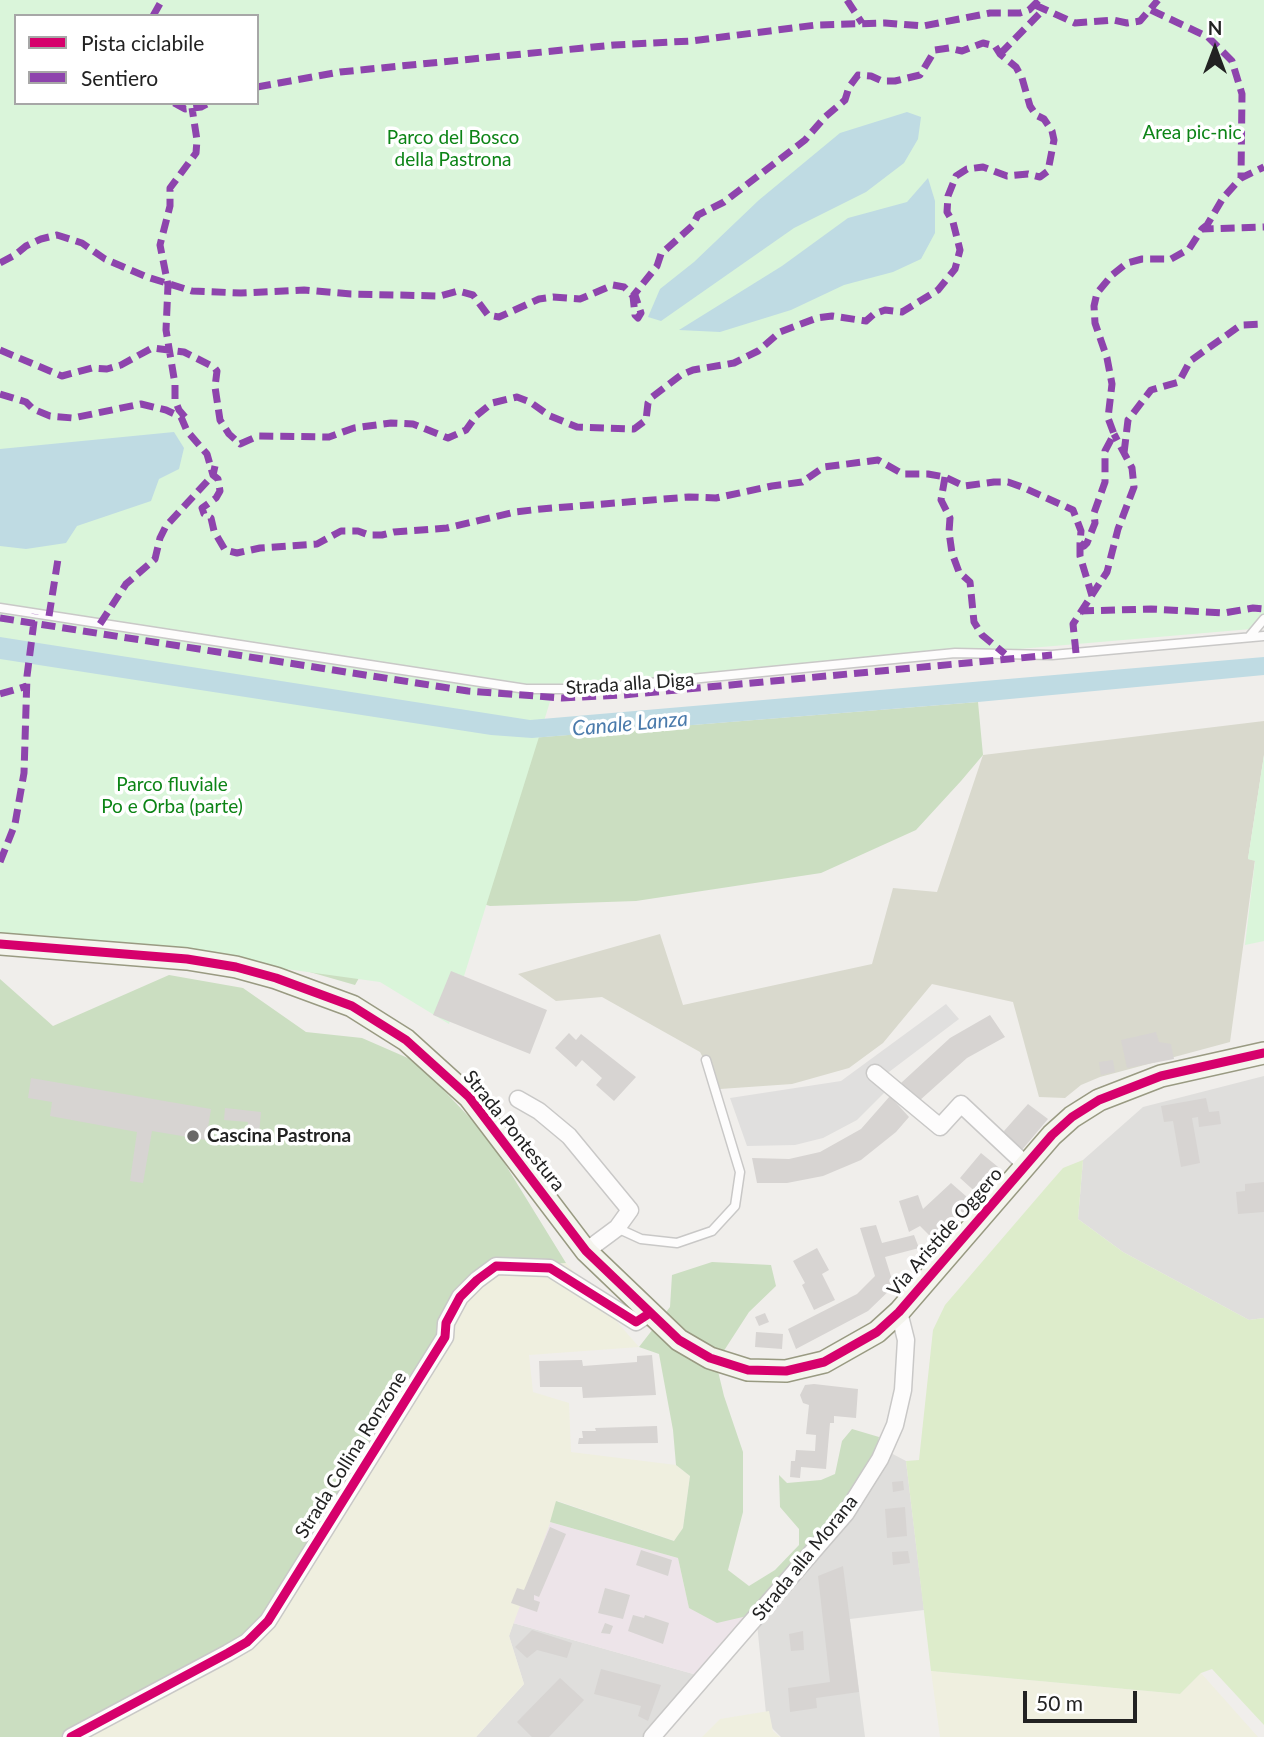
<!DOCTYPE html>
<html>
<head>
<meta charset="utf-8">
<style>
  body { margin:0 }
  #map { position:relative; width:1264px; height:1737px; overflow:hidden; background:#f0eeeb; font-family:Lato,sans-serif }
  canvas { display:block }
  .legend { position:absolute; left:14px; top:14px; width:245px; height:91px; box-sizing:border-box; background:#fff; border:2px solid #a7a7a7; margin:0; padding:9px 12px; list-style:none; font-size:21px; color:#222 }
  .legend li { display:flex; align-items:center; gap:14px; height:35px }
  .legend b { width:35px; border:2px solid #a7a7a7 }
  .north { position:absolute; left:1180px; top:14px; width:70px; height:70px; -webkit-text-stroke:5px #fff; paint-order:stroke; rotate:0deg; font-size:19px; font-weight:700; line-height:28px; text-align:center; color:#222 }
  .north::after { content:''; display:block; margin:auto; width:24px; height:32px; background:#222; clip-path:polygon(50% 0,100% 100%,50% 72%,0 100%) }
  .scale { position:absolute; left:1023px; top:1691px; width:114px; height:32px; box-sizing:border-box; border:4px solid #222; border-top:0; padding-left:9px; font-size:21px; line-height:24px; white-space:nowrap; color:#222; -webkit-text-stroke:5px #fff; paint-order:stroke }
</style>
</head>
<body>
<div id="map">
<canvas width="1264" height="1737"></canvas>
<ul class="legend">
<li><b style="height:9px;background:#d6006c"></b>Pista ciclabile</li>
<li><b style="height:9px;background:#8e44ad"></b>Sentiero</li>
</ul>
<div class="north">N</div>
<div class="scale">50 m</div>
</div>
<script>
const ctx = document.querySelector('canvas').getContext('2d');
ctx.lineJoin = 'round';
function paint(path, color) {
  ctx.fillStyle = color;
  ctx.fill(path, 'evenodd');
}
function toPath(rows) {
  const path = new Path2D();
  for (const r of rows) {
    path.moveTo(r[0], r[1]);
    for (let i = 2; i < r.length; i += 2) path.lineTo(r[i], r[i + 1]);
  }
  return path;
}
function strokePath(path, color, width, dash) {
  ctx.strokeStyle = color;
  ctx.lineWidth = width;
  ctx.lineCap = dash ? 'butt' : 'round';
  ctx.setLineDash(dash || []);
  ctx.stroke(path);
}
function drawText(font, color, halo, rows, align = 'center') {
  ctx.font = font + ' Lato,sans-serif';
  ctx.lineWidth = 7;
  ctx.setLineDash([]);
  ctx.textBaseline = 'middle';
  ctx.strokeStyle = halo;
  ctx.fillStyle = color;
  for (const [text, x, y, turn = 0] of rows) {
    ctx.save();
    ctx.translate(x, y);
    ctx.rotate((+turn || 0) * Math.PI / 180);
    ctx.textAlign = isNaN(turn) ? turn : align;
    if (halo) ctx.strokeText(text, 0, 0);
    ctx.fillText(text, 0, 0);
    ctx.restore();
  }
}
paint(toPath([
  [1264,1076,1264,1318,1249,1320,1123,1252,1078,1219,1083,1160,1143,1107],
  [887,1451,906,1461,924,1610,850,1619,865,1737,781,1737,767,1723,756,1614],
  [513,1623,704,1677,652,1737,476,1737,524,1684,509,1636]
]), '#dfdedc');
paint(toPath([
  [550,1522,678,1558,689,1608,756,1614,704,1677,513,1623]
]), '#ede4e9');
paint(toPath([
  [1264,721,1264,755,1248,859,1255,860,1230,1042,1100,1077,1081,1085,1065,1098,1039,1097,1013,1002,932,984,883,1043,849,1068,792,1084,720,1089,700,1052,602,997,556,1001,518,974,660,934,683,1005,872,964,893,888,937,892,983,755]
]), '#d9d9cd');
paint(toPath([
  [566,1263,639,1347,529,1355,533,1392,569,1403,571,1452,676,1465,690,1476,683,1528,675,1541,558,1501,509,1636,524,1684,476,1737,70,1737,486,1267],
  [931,1671,1180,1694,1201,1673,1258,1737,940,1737],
  [769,1711,773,1731,780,1737,702,1737,720,1719]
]), '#efefdf');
paint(toPath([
  [1083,1160,1078,1219,1123,1252,1249,1320,1264,1318,1264,1725,1212,1669,1201,1673,1180,1694,931,1671,906,1461,919,1460,933,1330,945,1305,1049,1184,1063,1168]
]), '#ddeccb');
paint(toPath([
  [978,702,983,755,961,781,916,830,821,873,636,901,490,906,413,883,355,985,247,954,493,741],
  [169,975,243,988,306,1032,362,1038,417,1062,489,1138,566,1263,486,1267,268,1623,70,1737,0,1737,0,979,53,1026],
  [712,1262,771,1265,776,1286,749,1312,716,1363,724,1396,743,1452,743,1512,728,1570,749,1586,775,1570,799,1545,799,1529,780,1507,779,1475,787,1483,821,1480,835,1474,842,1441,852,1429,879,1437,875,1461,846,1513,756,1614,717,1623,689,1608,678,1558,550,1522,556,1501,674,1541,683,1528,690,1476,676,1465,673,1430,659,1354,639,1347,670,1307,672,1275]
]), '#cbdec1');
paint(toPath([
  [0,0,1264,0,1264,622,1251,629,554,689,449,1024,380,982,257,965,0,942],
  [16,16,257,16,257,103,16,103],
  [1264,755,1264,941,1245,945,1255,861,1248,859]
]), '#daf5da');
paint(toPath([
  [946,1004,959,1019,881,1078,889,1088,857,1120,823,1138,795,1145,747,1146,730,1098,841,1081]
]), '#e0dfde');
paint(toPath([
  [907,112,921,117,918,139,904,163,866,192,794,228,661,321,648,317,660,289,694,262,759,200,840,133],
  [928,178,935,201,935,233,921,259,893,272,844,285,791,310,720,332,679,330,782,266,848,218,907,202],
  [174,432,184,448,179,469,159,479,151,501,77,526,66,543,26,549,0,546,0,449],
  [0,637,530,720,1264,657,1264,675,978,702,532,738,491,735,0,659]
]), '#bfdbe3');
paint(toPath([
  [451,971,547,1010,530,1054,433,1015],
  [990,1015,1005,1037,967,1058,919,1101,901,1083,950,1038],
  [1156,1032,1159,1042,1171,1044,1174,1059,1127,1068,1121,1040],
  [569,1033,576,1040,581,1034,636,1077,614,1101,596,1085,602,1078,582,1060,576,1067,555,1048],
  [1113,1060,1115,1072,1101,1075,1099,1062],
  [31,1078,211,1109,206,1140,152,1131,143,1183,130,1181,137,1132,50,1116,52,1102,28,1098],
  [890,1096,909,1117,896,1132,861,1160,823,1176,787,1183,757,1183,752,1158,789,1159,820,1152,861,1129],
  [1206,1098,1209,1112,1219,1111,1221,1124,1199,1127,1198,1117,1192,1118,1200,1163,1181,1167,1173,1121,1164,1122,1161,1106],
  [1028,1104,1048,1119,1021,1151,1006,1139,1004,1131],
  [225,1108,261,1112,259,1134,247,1134,248,1122,224,1120],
  [981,1153,1003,1171,981,1197,960,1178],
  [1264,1182,1264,1212,1238,1214,1236,1192,1245,1191,1245,1184],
  [951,1183,975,1204,939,1245,920,1226,909,1232,899,1201,918,1195,923,1209],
  [876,1225,882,1243,914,1235,919,1248,885,1257,894,1286,868,1311,796,1349,788,1329,857,1294,875,1276,860,1228],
  [817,1248,829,1270,822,1274,835,1300,814,1310,802,1285,805,1283,793,1261],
  [765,1313,769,1322,759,1326,755,1317],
  [756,1332,783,1334,782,1349,755,1347],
  [652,1355,656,1395,583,1398,582,1387,540,1387,539,1361,582,1360,583,1366,637,1362,637,1356],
  [814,1384,858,1389,856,1418,834,1416,834,1423,830,1423,826,1469,801,1467,800,1478,790,1477,791,1461,795,1461,796,1450,815,1451,816,1435,806,1434,809,1405,803,1403,800,1395,805,1385],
  [657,1426,658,1443,578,1444,579,1438,583,1438,582,1431,596,1431,595,1428],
  [903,1481,904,1490,893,1492,892,1482],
  [905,1507,907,1536,887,1538,885,1509],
  [550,1527,566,1534,539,1597,534,1595,534,1600,540,1602,537,1612,511,1603,517,1588,524,1590],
  [641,1550,672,1560,668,1576,636,1565],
  [908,1551,910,1563,893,1565,892,1552],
  [843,1566,859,1692,816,1698,817,1708,790,1712,788,1688,830,1682,818,1576],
  [605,1588,630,1595,623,1619,598,1613],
  [633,1615,644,1618,645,1615,669,1623,663,1644,628,1631],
  [605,1623,613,1626,610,1634,601,1633],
  [532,1630,572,1643,567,1658,537,1650,527,1658,515,1647],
  [803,1631,804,1650,791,1651,789,1634],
  [601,1669,661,1685,648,1721,638,1716,641,1706,594,1694],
  [560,1678,584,1700,549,1737,532,1737,517,1722]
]), '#d7d4d2');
const service = toPath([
  [0,608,526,689,589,689,955,653,1052,655,1264,636],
  [1249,637,1264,619],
  [617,1228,641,1239,677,1243,712,1231,735,1206,740,1172,706,1060]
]);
const minor = toPath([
  [875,1073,940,1127,961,1104,1026,1165],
  [518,1099,539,1111,569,1136,630,1210,617,1228,586,1251],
  [71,1737,228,1653,247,1642,268,1621,445,1337,446,1323,460,1297,477,1280,496,1266,550,1268,636,1322,650,1313],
  [652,1737,846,1513,880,1459,895,1425,903,1390,906,1340,899,1312]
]);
const secondary = toPath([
  [0,944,187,959,236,967,276,978,352,1006,406,1040,469,1097,586,1251,679,1340,710,1358,748,1370,786,1371,824,1362,877,1332,899,1312,1052,1135,1072,1117,1099,1100,1161,1076,1264,1053]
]);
strokePath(service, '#c9c8c7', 11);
strokePath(minor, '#c9c8c7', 19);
strokePath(secondary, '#999a82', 24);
strokePath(service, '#fdfcfc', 8);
strokePath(minor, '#fdfcfc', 16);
strokePath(secondary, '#f4f4ed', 21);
strokePath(toPath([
  [847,0,862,23],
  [1035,5,1075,23,1113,20,1127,23,1140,21,1158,0],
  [1151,10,1208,37,1232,61,1242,94,1241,178],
  [153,16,162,0],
  [1000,54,1044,9],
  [257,87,340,72,614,45,691,41,816,25,885,23,923,26,990,13,1020,13,1029,10,1039,0],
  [174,103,185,109,201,107,209,103],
  [1202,229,1207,225,1223,198,1241,178,1264,167],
  [0,263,15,255,26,246,41,239,57,235,82,243,105,259,147,277,192,291,241,293,304,290,351,294,440,296,458,291,473,295,488,315,499,317,539,299,553,297,580,299,613,285,624,287,633,296,635,315,638,318,641,313,635,295],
  [0,350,62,376,92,368,107,369,121,365,152,348,184,352,214,367,217,371,215,387,220,420,229,434,240,444,258,436,329,437,354,428,391,423,413,424,448,438,466,430,476,416,492,403,517,397,530,402,550,416,577,427,634,429,646,420,648,403,652,397,681,375,693,370,734,363,758,351,780,332,817,318,832,316,866,321,874,314,885,310,902,312,938,290,955,269,960,250,953,222,947,212,948,196,956,176,967,169,983,167,1007,176,1028,174,1040,177,1048,171,1054,140,1052,131,1044,119,1036,115,1030,106,1022,78,1016,67,1000,54,995,46,983,43,962,51,949,48,935,50,920,75,895,81,882,81,871,76,858,75,849,87,845,100,825,117,805,140,724,202,698,215,692,226,661,254,657,266,633,296],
  [0,394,26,402,33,409,50,416,73,418,141,404,166,410,181,417,187,431,207,454,213,475,218,479,220,491,216,498,202,508,204,514,211,518,214,531,225,550,237,553,260,548,317,544,341,531,358,531,369,535,382,535,394,532,447,528,515,512,541,509,689,497,716,498,772,486,802,482,824,467,878,460,903,474,928,474,945,477,964,486,994,482,1008,482,1022,487,1073,510,1081,531,1080,543,1084,546,1087,543,1095,523,1094,513,1105,482,1105,451,1114,434,1108,418,1112,384,1107,358,1095,323,1094,306,1097,293,1112,275,1127,263,1142,259,1171,259,1189,249,1202,229,1264,227],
  [185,417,179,410,175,400,175,384,166,330,168,285,160,245,170,206,170,188,196,153,197,140,192,108],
  [1124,453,1128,420,1151,390,1179,382,1190,361,1241,325,1264,324],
  [945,477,941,500,950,518,949,532,952,553,959,572,970,582,974,622,982,635,1005,654],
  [1080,543,1080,556,1092,596],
  [1080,611,1151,609,1224,613,1253,608,1264,609],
  [49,616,58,559],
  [0,618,468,691,562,698,623,695,1052,655],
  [100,624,126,584,155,559,160,538,166,526,213,475,215,466],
  [1076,653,1073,624,1107,572,1118,529,1134,487,1132,468,1114,434],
  [0,694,27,686],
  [0,862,15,824,24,773,27,676,35,614]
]), '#8e44ad', 7, [14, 7]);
strokePath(toPath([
  [0,944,187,959,236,967,276,978,352,1006,406,1040,469,1097,586,1251,679,1340,710,1358,748,1370,786,1371,824,1362,877,1332,899,1312,1052,1135,1072,1117,1099,1100,1161,1076,1264,1053],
  [71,1737,228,1653,247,1642,268,1621,445,1337,446,1323,460,1297,477,1280,496,1266,550,1268,636,1322,650,1313]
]), '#d6006c', 9);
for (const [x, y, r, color] of [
  [193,1136,7,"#6a6968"]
]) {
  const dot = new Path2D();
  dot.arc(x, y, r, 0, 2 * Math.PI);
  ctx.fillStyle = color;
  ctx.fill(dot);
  strokePath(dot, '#fff', 2.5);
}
drawText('19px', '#0c8416', '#fff', [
  ["Area pic-nic",1192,133],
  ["Parco del Bosco",453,138],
  ["della Pastrona",453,160],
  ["Parco fluviale",172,785],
  ["Po e Orba (parte)",172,807]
]);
drawText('19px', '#222', '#fff', [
  ["Strada alla Diga",630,684,-4],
  ["Strada Pontestura",514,1131,51],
  ["Via Aristide Oggero",945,1232,-49],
  ["Strada Collina Ronzone",351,1455,-58],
  ["Strada alla Morana",805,1558,-51]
]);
drawText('bold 19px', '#222', '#fff', [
  ["Cascina Pastrona",207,1136]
], 'left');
drawText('italic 21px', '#4a7aab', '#fff', [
  ["Canale Lanza",630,724,-5]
]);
</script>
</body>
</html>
